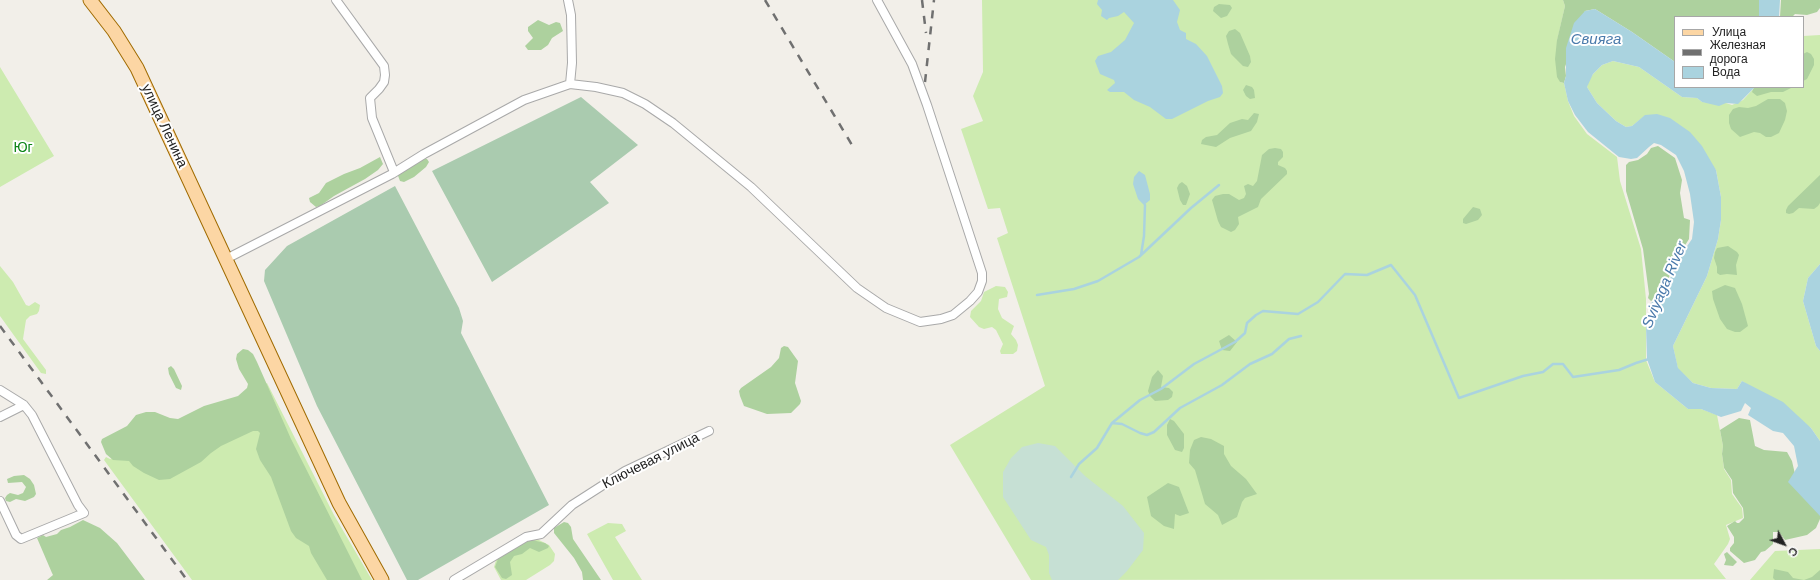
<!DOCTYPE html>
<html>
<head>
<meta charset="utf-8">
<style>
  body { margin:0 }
  #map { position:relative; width:1820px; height:580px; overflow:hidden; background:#f2efe9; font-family:Arial,sans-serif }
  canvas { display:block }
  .legend { position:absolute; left:1674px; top:16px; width:130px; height:72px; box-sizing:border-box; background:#fff; border:1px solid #a7a7a7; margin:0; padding:5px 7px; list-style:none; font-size:12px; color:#222 }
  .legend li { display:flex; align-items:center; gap:8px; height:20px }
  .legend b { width:20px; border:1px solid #a7a7a7 }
  .north { position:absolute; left:1764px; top:524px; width:40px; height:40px; -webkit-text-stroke:3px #fff; paint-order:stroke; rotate:131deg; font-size:11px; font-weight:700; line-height:16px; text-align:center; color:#222 }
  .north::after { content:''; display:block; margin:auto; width:14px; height:18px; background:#222; clip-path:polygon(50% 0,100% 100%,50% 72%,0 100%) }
</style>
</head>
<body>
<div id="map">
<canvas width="1820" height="580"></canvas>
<ul class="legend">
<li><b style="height:5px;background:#fcd6a4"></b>Улица</li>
<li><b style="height:5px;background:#707070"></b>Железная дорога</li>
<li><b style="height:11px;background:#aad3df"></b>Вода</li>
</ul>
<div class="north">С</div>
</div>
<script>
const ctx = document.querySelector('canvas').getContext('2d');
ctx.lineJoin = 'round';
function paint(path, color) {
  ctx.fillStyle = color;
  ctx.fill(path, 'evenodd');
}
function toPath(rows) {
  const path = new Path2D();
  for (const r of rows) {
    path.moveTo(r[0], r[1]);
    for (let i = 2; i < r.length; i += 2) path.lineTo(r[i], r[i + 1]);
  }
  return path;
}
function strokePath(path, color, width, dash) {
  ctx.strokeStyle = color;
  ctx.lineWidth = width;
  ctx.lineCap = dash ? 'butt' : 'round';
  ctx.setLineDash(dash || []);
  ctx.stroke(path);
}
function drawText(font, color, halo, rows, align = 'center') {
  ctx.font = font + ' Arial,sans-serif';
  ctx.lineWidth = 4;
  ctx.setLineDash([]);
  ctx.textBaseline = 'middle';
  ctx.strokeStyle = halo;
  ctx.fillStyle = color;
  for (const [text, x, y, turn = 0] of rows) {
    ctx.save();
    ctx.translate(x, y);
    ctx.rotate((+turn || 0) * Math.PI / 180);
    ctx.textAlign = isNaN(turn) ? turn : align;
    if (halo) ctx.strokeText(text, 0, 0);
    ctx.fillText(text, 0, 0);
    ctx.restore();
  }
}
paint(toPath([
  [982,0,1563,0,1565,6,1557,41,1560,82,1564,83,1568,101,1574,116,1587,134,1617,157,1620,181,1641,249,1646,299,1646,360,1655,382,1688,409,1701,409,1717,415,1723,446,1722,454,1724,469,1731,480,1732,494,1742,508,1743,518,1726,525,1730,539,1728,544,1714,564,1726,579,1031,580,950,445,1045,386,997,238,1008,233,1000,208,988,209,961,129,983,121,973,96,983,72],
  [1820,35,1820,264,1808,278,1803,301,1816,346,1820,351,1820,441,1811,428,1742,381,1737,389,1711,388,1693,383,1678,369,1673,346,1707,276,1718,239,1721,220,1721,197,1716,170,1646,115,1632,126,1626,127,1616,121,1597,103,1587,87,1588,82,1593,74,1602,65,1613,61,1639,67,1682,97,1697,98,1702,102,1726,103,1732,105,1743,100,1755,87,1803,87,1803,36],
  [0,67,54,156,0,187],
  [0,266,13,282,26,305,29,306,35,302,40,305,39,311,37,314,30,316,26,320,23,339,46,370,46,374,41,373,0,316],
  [996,286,1005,287,1008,292,1007,297,999,299,998,309,1002,318,1014,326,1011,334,1016,340,1018,345,1017,351,1013,354,1001,354,1000,351,1003,344,996,330,992,327,984,329,979,327,970,317,971,311,981,301,984,292],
  [267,383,334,515,372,580,192,580,104,460,106,457,110,459],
  [608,523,622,524,626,531,615,537,642,580,613,580,587,534],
  [537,539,549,545,555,554,554,561,550,565,526,580,501,580,494,567,497,557,526,540],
  [1820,549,1820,580,1750,580,1775,551]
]), '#cdebb0');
paint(toPath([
  [1563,0,1759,0,1760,11,1759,17,1675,17,1675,62,1632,32,1595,9,1585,11,1565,67,1566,76,1564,83,1560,82,1557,77,1555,59,1557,40,1565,6],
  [1781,0,1820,0,1820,8,1817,12,1807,15,1795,14,1792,17,1780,17],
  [1219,4,1230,5,1232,8,1227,16,1221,18,1213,11,1214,7],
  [538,20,549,25,556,22,560,23,563,31,552,38,548,45,541,50,528,50,525,46,533,38,528,31,528,27],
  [1235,29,1240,33,1250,56,1251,62,1248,67,1243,66,1231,54,1228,44,1226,36,1229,31],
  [1807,52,1811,54,1814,59,1814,65,1807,79,1803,81,1803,54],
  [1246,85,1252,87,1254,90,1255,98,1250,99,1246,96,1243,90],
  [1754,87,1793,87,1783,92,1771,92,1757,96,1752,92],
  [1768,99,1780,99,1785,103,1787,111,1785,120,1779,133,1771,137,1766,137,1760,133,1754,132,1740,137,1731,129,1729,123,1729,115,1733,109,1739,107,1748,108,1756,106],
  [1254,113,1259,114,1257,122,1251,131,1230,138,1216,147,1201,144,1202,140,1206,137,1217,135,1230,123,1242,119,1248,120],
  [1658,146,1675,158,1682,180,1680,193,1684,218,1690,220,1689,239,1679,255,1661,295,1651,301,1648,298,1649,294,1643,249,1626,191,1626,165,1629,162,1638,160,1647,154,1651,148],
  [1275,148,1281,149,1283,152,1283,157,1278,162,1278,165,1285,168,1287,171,1287,174,1261,199,1258,207,1238,217,1239,224,1235,230,1231,232,1221,227,1218,221,1212,200,1215,196,1223,194,1229,194,1239,200,1244,198,1246,194,1244,186,1248,184,1253,186,1257,181,1262,155,1269,149],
  [380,157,383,164,378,170,365,179,334,196,320,206,316,207,310,202,309,198,319,193,326,183,344,174,360,168],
  [423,158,427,159,429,162,426,167,414,177,404,182,400,181,397,173],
  [1820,175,1820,203,1818,206,1814,209,1799,208,1793,213,1789,214,1786,213,1786,210,1788,206],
  [1182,182,1187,186,1190,194,1186,205,1183,205,1180,200,1177,188,1179,184],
  [1473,207,1480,209,1482,215,1478,220,1466,224,1463,223,1463,219],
  [1728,246,1737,252,1739,255,1736,265,1737,275,1727,274,1720,275,1717,273,1717,267,1714,258,1715,252,1717,248],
  [1725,285,1735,288,1742,304,1748,326,1740,332,1735,332,1727,329,1720,319,1713,299,1712,291],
  [1229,335,1237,342,1230,351,1222,350,1219,341],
  [784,346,788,347,798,361,795,383,801,401,800,404,791,413,767,414,744,406,740,396,739,391,741,388,771,367,779,358,781,348],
  [243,349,248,350,253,354,257,362,291,439,362,580,327,580,311,553,309,546,296,538,291,531,271,477,260,460,256,449,260,433,258,431,253,431,221,446,211,453,201,462,170,479,159,480,144,473,133,466,129,461,113,460,106,454,101,442,102,439,127,426,136,415,146,412,155,412,170,418,178,419,204,406,238,396,247,388,248,384,239,369,236,359,237,354],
  [171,366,174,369,182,386,181,390,176,388,169,374,168,368],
  [1158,370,1163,376,1161,387,1169,388,1173,392,1172,397,1168,400,1155,401,1150,396,1148,391,1152,377],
  [1739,418,1750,420,1755,446,1764,450,1787,452,1792,461,1797,483,1820,495,1820,519,1816,528,1807,535,1785,540,1779,532,1773,532,1773,544,1765,551,1761,552,1755,560,1744,563,1730,551,1730,548,1734,543,1734,537,1727,526,1735,521,1737,523,1739,523,1744,518,1743,508,1733,493,1732,480,1724,468,1722,454,1723,446,1720,430],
  [1170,419,1174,421,1184,434,1184,448,1182,452,1175,450,1167,435,1167,425],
  [1201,437,1211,439,1224,446,1224,454,1231,466,1246,479,1257,494,1245,498,1242,502,1237,517,1222,525,1218,515,1205,504,1195,470,1189,463,1190,450,1194,440],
  [24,475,30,479,34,485,36,494,34,497,25,501,16,499,10,502,6,501,5,498,7,495,10,493,18,495,23,493,26,487,22,482,8,483,7,479,14,476],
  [1168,483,1179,487,1189,513,1180,516,1175,514,1174,529,1164,526,1151,516,1147,497],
  [83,520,100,528,117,543,145,580,47,580,53,575,52,573,37,538,43,535,46,537,57,534,61,530,70,527],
  [564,522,568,523,571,527,573,539,601,580,583,580,582,572,574,558,554,533,554,528],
  [532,540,545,543,549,546,548,548,539,552,530,548,522,554,514,556,510,562,512,575,506,579,502,578,495,567,498,559,524,543],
  [1727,552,1737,562,1733,566,1724,565,1726,560,1724,554],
  [1774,569,1788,572,1793,578,1804,580,1812,577,1820,570,1820,580,1775,580,1773,578]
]), '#add19e');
paint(toPath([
  [1038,443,1055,446,1085,476,1123,506,1144,533,1143,550,1127,571,1118,580,1052,580,1049,573,1049,555,1046,547,1031,540,1003,497,1003,472,1011,458,1022,447]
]), '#c6e0d4');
paint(toPath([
  [581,97,638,145,590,182,609,203,492,282,432,171],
  [395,186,459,308,463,321,461,333,549,505,418,580,407,580,317,406,264,281,265,270,287,246]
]), '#aacbaf');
paint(toPath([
  [1098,0,1173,0,1180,10,1177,22,1180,30,1186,33,1186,39,1196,44,1207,56,1222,86,1223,93,1220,97,1208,101,1172,119,1166,119,1150,107,1134,100,1124,92,1110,92,1107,90,1115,83,1114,80,1100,74,1095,61,1098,56,1111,52,1125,40,1134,23,1124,12,1118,16,1109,18,1107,20,1101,16,1102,10,1097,4],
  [1759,0,1780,0,1779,17,1759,17],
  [1595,9,1632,32,1675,62,1675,87,1755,87,1738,104,1726,103,1719,106,1702,102,1697,98,1682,97,1639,67,1613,61,1602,65,1593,74,1587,87,1597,103,1616,121,1626,127,1632,126,1645,115,1657,114,1670,118,1690,132,1702,146,1716,170,1721,197,1721,220,1718,239,1707,276,1673,346,1678,368,1693,383,1711,388,1737,389,1742,381,1783,402,1811,428,1820,441,1820,516,1788,482,1798,466,1794,446,1783,433,1773,431,1748,415,1751,408,1745,403,1741,411,1721,417,1701,409,1688,409,1655,382,1647,359,1646,327,1651,303,1662,296,1681,255,1692,239,1694,222,1690,194,1684,171,1676,155,1661,145,1654,143,1649,147,1637,158,1631,159,1619,157,1588,132,1575,115,1568,101,1564,83,1566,76,1566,48,1574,23,1585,11],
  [1139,171,1145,175,1150,194,1150,200,1144,205,1138,199,1133,184,1134,177],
  [1820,264,1820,351,1816,346,1803,301,1808,278]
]), '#aad3df');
strokePath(toPath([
  [1141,255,1144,236,1145,205],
  [1037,295,1074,289,1098,281,1139,257,1191,208,1219,185],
  [1112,423,1122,424,1140,433,1147,435,1154,432,1180,408,1222,385,1250,364,1272,354,1289,339,1301,336],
  [1071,477,1079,464,1097,448,1112,423,1140,400,1161,389,1194,364,1235,342,1245,333,1247,323,1256,315,1263,311,1298,314,1318,302,1345,274,1367,275,1391,265,1415,295,1459,398,1523,376,1543,372,1553,364,1563,364,1573,377,1619,370,1636,363,1649,359]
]), '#aad3df', 2.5);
const minor = toPath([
  [336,0,384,66,385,75,384,82,379,89,370,98,372,118,394,172],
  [568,0,571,15,572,63,570,84],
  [226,259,392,174,424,154,524,100,570,84,596,87,623,93,645,104,673,123,751,187,857,288,886,308,920,322,941,319,953,315,970,301,978,292,982,281,982,273,927,105,912,64,877,0],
  [0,390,24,405,32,415,78,505,84,513,21,539,16,535,0,501],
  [0,417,24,405],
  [454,580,526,537,541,534,572,505,625,471,709,431]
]);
const primary = toPath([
  [90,0,114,31,137,68,339,503,382,580]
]);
strokePath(minor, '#a9a9a9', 10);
strokePath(primary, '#a06b00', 15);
strokePath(minor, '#fff', 8);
strokePath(primary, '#fcd6a4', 13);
strokePath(toPath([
  [765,0,855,150],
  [922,0,926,33],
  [925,82,934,0],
  [0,326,187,580]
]), '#707070', 2.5, [8, 8]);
drawText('14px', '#222', '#fff', [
  ["улица Ленина",164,126,65],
  ["Ключевая улица",651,461,-27]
]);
drawText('14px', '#0c8416', '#fff', [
  ["Юг",23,148]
]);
drawText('italic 15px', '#4a7aab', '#fff', [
  ["Свияга",1596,40],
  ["Sviyaga River",1665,285,-67]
]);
</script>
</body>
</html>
